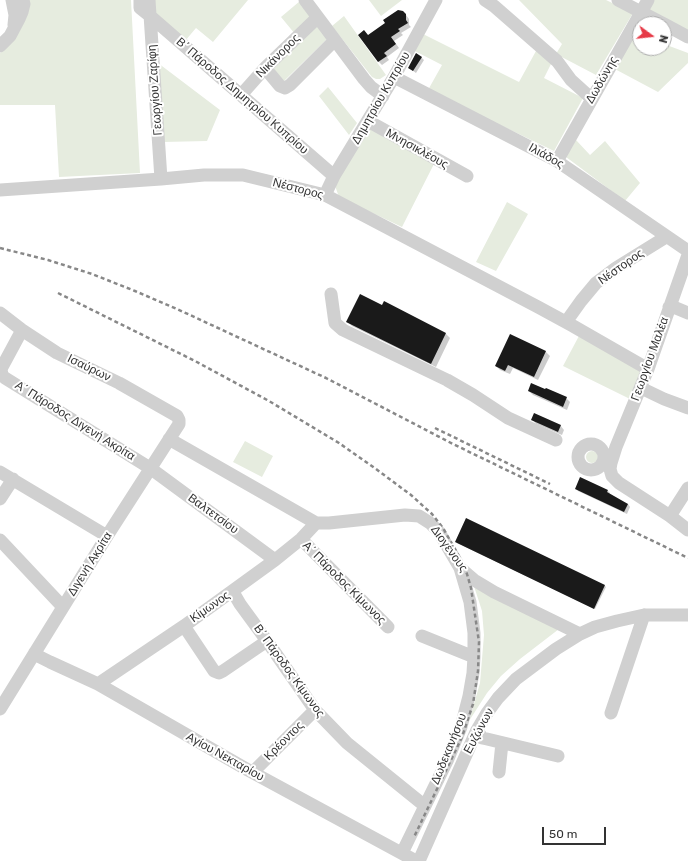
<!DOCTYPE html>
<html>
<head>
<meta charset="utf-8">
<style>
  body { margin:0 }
  #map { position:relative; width:688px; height:861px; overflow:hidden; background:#fff; font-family:Rubik,sans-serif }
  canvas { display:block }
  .north { position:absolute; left:632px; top:16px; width:40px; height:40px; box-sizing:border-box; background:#fff; border:1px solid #adadad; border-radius:50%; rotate:105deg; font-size:11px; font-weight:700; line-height:16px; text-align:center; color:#333 }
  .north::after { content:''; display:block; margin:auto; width:14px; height:18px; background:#e63946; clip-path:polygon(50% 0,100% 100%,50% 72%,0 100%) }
  .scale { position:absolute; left:542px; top:827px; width:64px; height:18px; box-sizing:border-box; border:2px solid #333; border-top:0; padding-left:5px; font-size:12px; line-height:14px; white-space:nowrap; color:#333; -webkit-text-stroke:3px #fff; paint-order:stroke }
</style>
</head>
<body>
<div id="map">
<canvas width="688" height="861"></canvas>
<div class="north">N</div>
<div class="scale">50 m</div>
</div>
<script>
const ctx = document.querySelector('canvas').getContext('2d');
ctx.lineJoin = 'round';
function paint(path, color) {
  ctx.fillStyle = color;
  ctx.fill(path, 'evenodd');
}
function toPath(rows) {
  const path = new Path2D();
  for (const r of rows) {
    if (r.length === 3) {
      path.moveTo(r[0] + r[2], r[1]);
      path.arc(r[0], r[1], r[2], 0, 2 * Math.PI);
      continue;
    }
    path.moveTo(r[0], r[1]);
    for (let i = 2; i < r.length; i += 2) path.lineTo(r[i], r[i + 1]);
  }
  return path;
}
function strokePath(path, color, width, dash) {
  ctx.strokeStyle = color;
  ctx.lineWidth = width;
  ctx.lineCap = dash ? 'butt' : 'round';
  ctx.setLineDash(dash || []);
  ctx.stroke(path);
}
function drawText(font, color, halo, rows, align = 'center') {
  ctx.font = font + ' Rubik,sans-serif';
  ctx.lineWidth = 4;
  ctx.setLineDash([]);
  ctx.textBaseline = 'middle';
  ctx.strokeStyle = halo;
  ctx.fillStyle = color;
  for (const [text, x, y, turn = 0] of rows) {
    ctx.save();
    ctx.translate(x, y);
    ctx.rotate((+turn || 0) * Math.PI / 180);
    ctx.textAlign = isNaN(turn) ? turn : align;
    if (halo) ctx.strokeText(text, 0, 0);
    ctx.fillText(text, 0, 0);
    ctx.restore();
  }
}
paint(toPath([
  [29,0,131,0,140,173,59,177,55,105,0,105,0,53,6,48],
  [155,0,248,0,213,42,196,28,185,41,155,16],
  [369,0,402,0,381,16],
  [519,0,606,0,633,13,596,75,556,54,562,44],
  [652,0,688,0,688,31,648,11],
  [300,1,314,18,295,34,281,17],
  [344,16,386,75,380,79,376,79,372,77,332,26],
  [316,25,327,39,284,81,271,68],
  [634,32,640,34,640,48,664,48,664,44,688,53,688,63,658,92,613,68],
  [421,33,519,82,536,51,553,60,544,78,583,98,554,151,428,90,442,65,411,49],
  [158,63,220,110,207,141,163,142],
  [328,87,357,123,349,135,319,96],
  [368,124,435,162,402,227,339,197,334,183],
  [576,140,590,155,605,141,640,183,625,201,566,157],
  [507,202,528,214,496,271,476,262],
  [580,334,641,369,630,399,563,366],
  [245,441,273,456,262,477,233,462],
  [592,457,6],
  [473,583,559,629,520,659,501,676,487,693,469,721,480,683,484,635,482,611]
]), '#e6ecdf');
paint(toPath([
  [406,15,409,19,409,25,411,27,401,33,403,35,394,41,399,48,387,57,389,60,382,65,379,62,360,35,369,36],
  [421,57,424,60,416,73,409,68],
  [385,302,446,334,450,338,436,367,352,326,348,322,382,307],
  [545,351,550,356,538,380,513,368,510,374,500,370,496,366],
  [529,391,566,398,570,402,567,410,533,395],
  [532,419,560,425,564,430,562,435,536,424],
  [576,488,608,491,610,493,609,495,628,504,630,507,627,514,578,491],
  [466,519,605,586,606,587,595,609,457,543]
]), '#0003');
paint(toPath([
  [398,10,403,11,406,14,406,20,408,23,398,29,400,31,391,37,396,44,384,53,387,56,378,62,358,35,364,30,368,35,385,23,383,20],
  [416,53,422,57,413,71,408,68],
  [360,294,382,305,384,301,446,333,431,364,346,322],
  [510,334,546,351,534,377,508,365,505,371,495,366],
  [531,383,545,389,546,388,567,397,563,407,528,391],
  [534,413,561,425,558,432,531,420],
  [580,477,608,490,607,492,628,504,624,512,575,489],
  [466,518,605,585,594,609,455,542]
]), '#1a1a1a');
strokePath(toPath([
  [12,0,15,15,14,25],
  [140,0,140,8,150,16,334,176],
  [149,0,161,179],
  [305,0,364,79,371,87,383,96],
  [485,0,494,6,557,61,571,80,592,99],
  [618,0,664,24],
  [664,24,688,37],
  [0,46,10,36,19,19,22,12,24,4,23,0],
  [265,68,280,86,285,88,290,85,334,41],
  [394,77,557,161,688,251],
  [241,95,265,68,317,18],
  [368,121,467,176],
  [557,161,592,99,648,0],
  [0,190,161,179,204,175,243,175,325,195,538,307,573,326,648,369],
  [325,195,334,176,394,77,436,0],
  [688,255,648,369,616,447,611,463,610,469,612,476,619,483,670,516,688,530],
  [331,294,335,323,343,330,447,380,473,395,508,418,556,440],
  [669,307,676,308,688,313],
  [0,313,22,330,57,353,119,383,177,416,179,420,179,424,107,536,0,709],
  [566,322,581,301,596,283,616,268,666,237],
  [22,330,1,369,2,375,5,378,150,468,275,560],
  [641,388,664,399,688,408],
  [169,439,316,523,329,523,405,515,419,516,430,523,439,532,460,568,474,580,494,592,580,634],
  [591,457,13],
  [0,472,107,536],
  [0,499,13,479],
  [670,516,688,488],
  [301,539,388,627],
  [0,540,63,607],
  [233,592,240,604,267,641,315,710,347,743,425,806],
  [184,626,214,671,219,673,223,671,267,641],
  [422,636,474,657],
  [35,652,40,657,50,662,98,684,248,770,416,861],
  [98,684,184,626,275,560,301,539,316,523],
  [611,713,644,615],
  [477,730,482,738,487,739,558,756],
  [499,772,502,743],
  [254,773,256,769,315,710],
  [402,853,447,761,461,727,469,696,473,673,474,657,474,633,470,602,460,568],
  [419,861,477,730,487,713,498,698,516,679,556,649,580,634,595,627,617,621,644,615,688,615]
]), '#d0d0d0', 13);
strokePath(toPath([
  [0,248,48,260,92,274,135,291,177,309,326,378,453,444,688,558],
  [58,293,195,361,269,401,339,443,376,469,411,495,432,514,443,528,460,558,467,574,471,588,479,642,478,671,473,704,462,737,414,837],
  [435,428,550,484]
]), '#888', 2.5, [4, 3]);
drawText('12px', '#333', '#fff', [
  ["Νικάνορος",278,56,-45],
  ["Δωδώνης",602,80,-60],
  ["Γεωργίου Ζαρίφη",155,90,-94],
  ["Β΄ Πάροδος Δημητρίου Κυπρίου",242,96,41],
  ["Δημητρίου Κυπρίου",381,98,-60],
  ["Μνησικλέους",417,149,29],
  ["Ιλιάδος",546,156,29],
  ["Νέστορος",298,189,15],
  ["Νέστορος",621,267,-35],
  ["Γεωργίου Μαλέα",650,359,-70],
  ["Ισαύρων",89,368,26],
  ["Α΄ Πάροδος Διγενή Ακρίτα",75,421,32],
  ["Βαλτετσίου",213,514,36],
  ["Διογένους",449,549,54],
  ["Διγενή Ακρίτα",90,564,-58],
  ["Α΄ Πάροδος Κίμωνος",344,583,45],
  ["Κίμωνος",210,607,-35],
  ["Β΄ Πάροδος Κίμωνος",289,671,54],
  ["Ευζώνων",479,731,-62],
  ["Κρέοντος",284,741,-45],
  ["Δωδεκανήσου",449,749,-68],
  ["Αγίου Νεκταρίου",225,757,29]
]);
</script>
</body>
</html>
